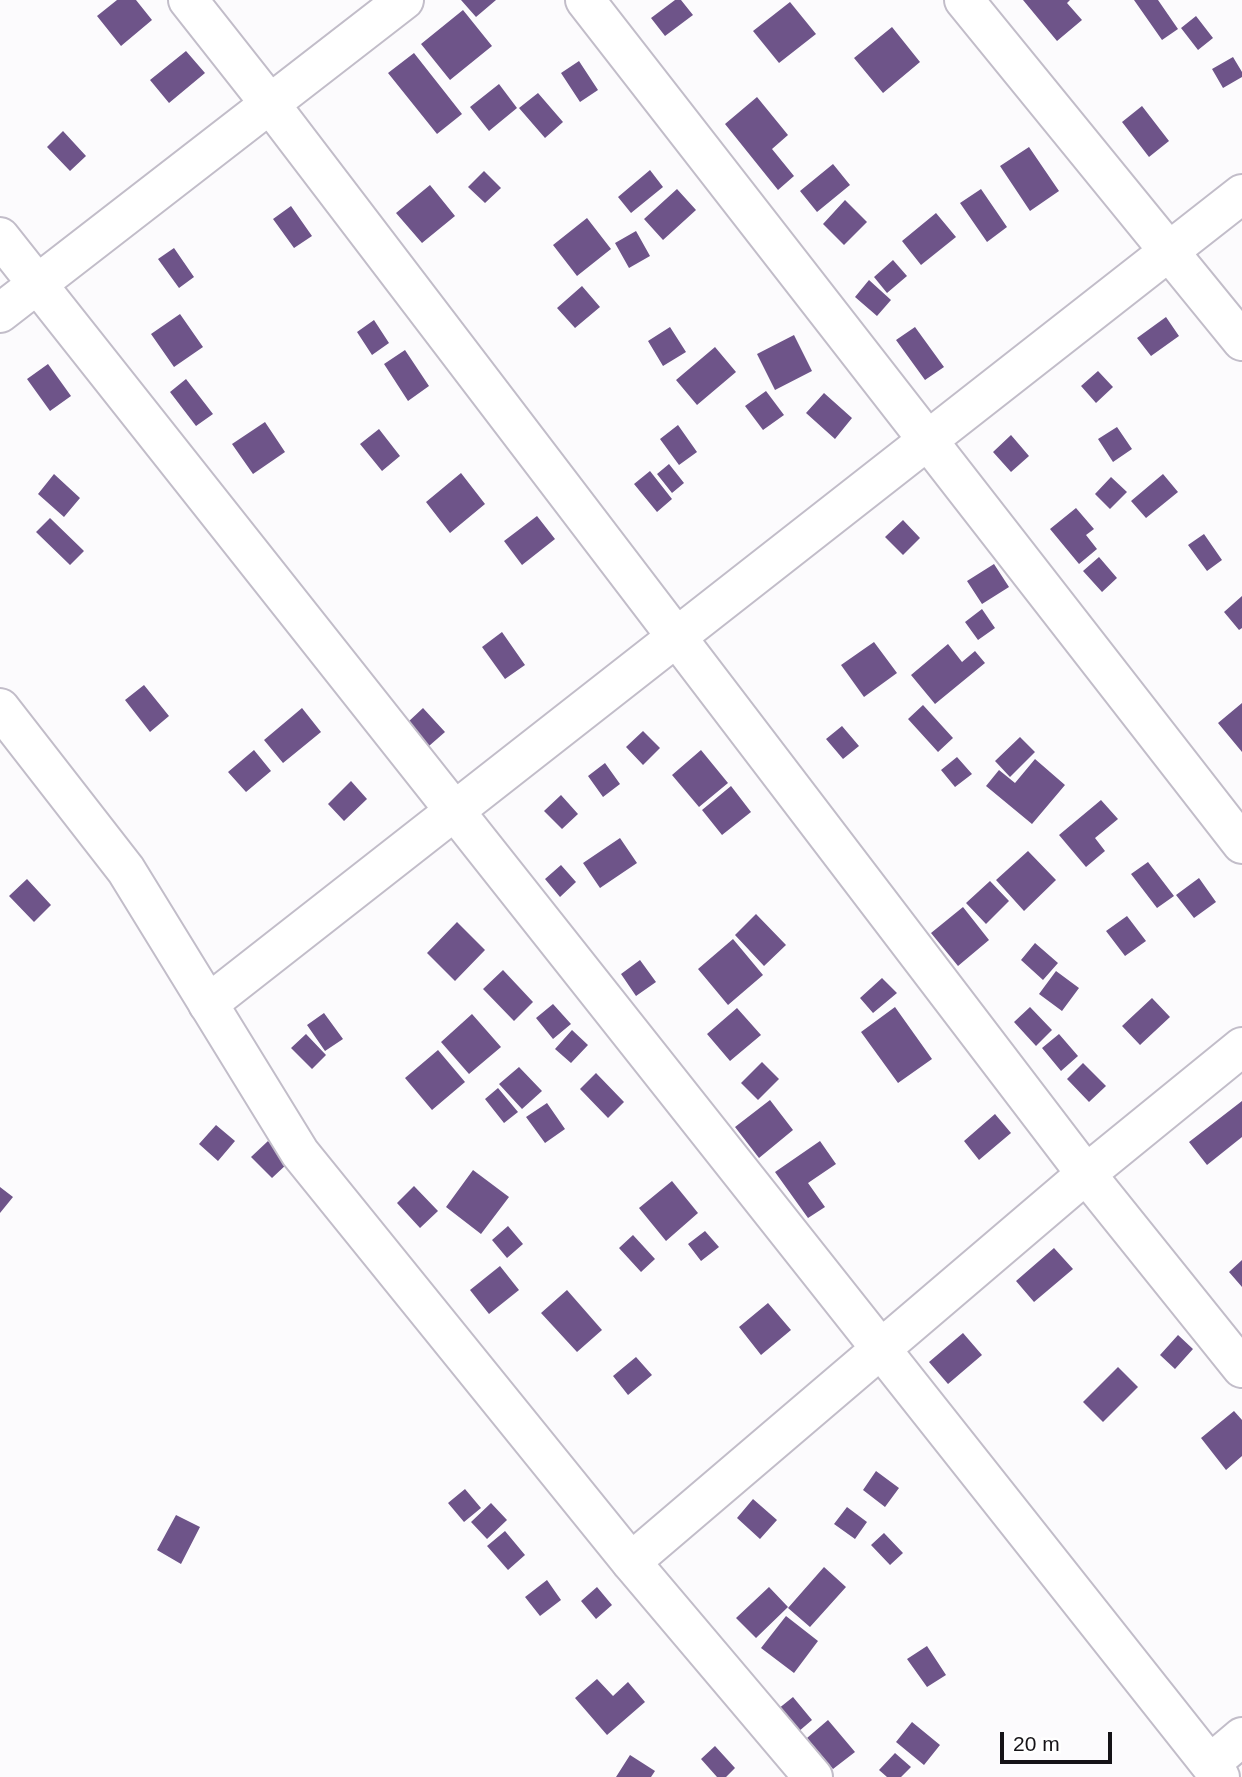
<!DOCTYPE html>
<html>
<head>
<meta charset="utf-8">
<style>
  body { margin:0 }
  #map { position:relative; width:1242px; height:1777px; overflow:hidden; background:#fcfbfd; font-family:Helvetica,sans-serif }
  canvas { display:block }
  .scale { position:absolute; left:1000px; top:1732px; width:112px; height:32px; box-sizing:border-box; border:4px solid #151317; border-top:0; padding-left:9px; font-size:21px; line-height:24px; white-space:nowrap; color:#151317; -webkit-text-stroke:5px #fff; paint-order:stroke }
</style>
</head>
<body>
<div id="map">
<canvas width="1242" height="1777"></canvas>
<div class="scale">20 m</div>
</div>
<script>
const ctx = document.querySelector('canvas').getContext('2d');
ctx.lineJoin = 'round';
function paint(path, color) {
  ctx.fillStyle = color;
  ctx.fill(path, 'evenodd');
}
function toPath(rows) {
  const path = new Path2D();
  for (const r of rows) {
    path.moveTo(r[0], r[1]);
    for (let i = 2; i < r.length; i += 2) path.lineTo(r[i], r[i + 1]);
  }
  return path;
}
function strokePath(path, color, width, dash) {
  ctx.strokeStyle = color;
  ctx.lineWidth = width;
  ctx.lineCap = dash ? 'butt' : 'round';
  ctx.setLineDash(dash || []);
  ctx.stroke(path);
}
paint(toPath([
  [117,0,136,0,152,20,121,46,97,16],
  [461,0,496,0,476,17],
  [675,0,681,0,693,15,665,36,651,18],
  [1023,0,1070,0,1067,3,1082,20,1057,41],
  [1134,0,1158,0,1178,29,1162,40],
  [790,2,816,34,779,63,753,31],
  [463,10,492,46,450,80,421,44],
  [1196,16,1213,38,1198,50,1181,28],
  [892,27,920,62,883,93,854,58],
  [186,51,205,73,169,103,150,80],
  [414,53,462,114,437,134,388,73],
  [1233,57,1242,72,1242,77,1223,88,1212,69],
  [579,61,598,90,580,102,561,73],
  [499,84,517,108,489,131,470,107],
  [538,93,563,122,545,138,519,108],
  [757,97,788,135,772,149,794,176,778,190,725,124],
  [1142,106,1169,141,1149,157,1122,122],
  [63,131,86,156,70,171,47,147],
  [1029,147,1059,191,1030,211,1000,166],
  [833,164,850,185,817,212,800,191],
  [650,170,663,187,631,213,618,197],
  [484,171,501,188,485,203,468,187],
  [430,185,455,216,422,243,396,213],
  [677,189,696,210,663,240,644,219],
  [981,189,1007,227,987,242,960,203],
  [845,200,867,222,844,245,823,224],
  [291,206,312,236,294,248,273,219],
  [936,213,956,237,921,265,902,241],
  [587,218,611,249,577,276,553,245],
  [636,231,650,256,629,268,615,243],
  [174,248,194,277,179,288,158,259],
  [893,260,907,276,887,293,874,277],
  [869,280,891,300,877,316,855,297],
  [582,286,600,307,575,328,557,308],
  [180,314,203,347,174,367,151,334],
  [1166,317,1179,336,1151,356,1137,338],
  [374,320,389,343,372,355,357,332],
  [670,327,686,352,663,366,648,341],
  [915,327,944,367,925,380,896,340],
  [794,335,812,371,775,390,757,354],
  [715,347,736,372,697,405,676,380],
  [405,350,429,386,408,401,384,364],
  [48,364,71,396,50,411,27,379],
  [1098,371,1113,387,1096,403,1081,386],
  [186,379,213,414,196,426,170,392],
  [766,391,784,415,763,430,745,406],
  [824,393,852,418,835,439,806,413],
  [265,422,285,452,253,474,232,444],
  [678,425,697,452,679,465,660,439],
  [1117,427,1132,449,1113,462,1098,439],
  [379,429,400,456,382,471,360,444],
  [1011,435,1029,456,1011,472,993,452],
  [669,464,684,483,672,493,657,474],
  [650,471,672,499,657,512,634,484],
  [461,473,485,504,450,533,426,502],
  [54,474,80,498,64,517,38,494],
  [1163,474,1178,492,1146,518,1131,501],
  [1111,477,1127,492,1110,509,1095,494],
  [1076,508,1094,529,1086,535,1097,549,1079,564,1050,529],
  [537,516,555,539,522,565,504,541],
  [50,518,84,551,70,565,36,532],
  [903,520,920,538,903,555,885,537],
  [1204,534,1222,560,1207,571,1188,545],
  [1099,557,1117,578,1102,592,1083,571],
  [994,564,1009,587,982,604,967,581],
  [1242,596,1242,628,1239,630,1224,612],
  [982,609,995,628,978,640,965,622],
  [502,632,525,665,505,679,482,647],
  [874,642,897,673,864,697,841,665],
  [948,644,962,662,975,651,985,663,935,704,911,675],
  [144,685,169,716,150,732,125,700],
  [1242,703,1242,752,1218,723],
  [923,705,953,738,938,752,908,719],
  [302,708,321,732,283,763,264,740],
  [423,708,445,732,429,746,407,723],
  [842,726,859,746,843,759,826,739],
  [643,731,660,748,643,765,626,747],
  [1020,737,1035,752,1010,777,995,761],
  [254,750,271,771,246,792,228,772],
  [701,750,728,783,699,807,672,775],
  [957,757,972,774,955,787,941,770],
  [1035,759,1065,785,1032,824,986,786,999,770,1015,783],
  [605,763,620,784,603,797,588,776],
  [351,781,367,799,344,821,328,804],
  [731,786,751,812,722,835,702,810],
  [561,795,578,814,562,829,544,811],
  [1101,800,1118,819,1095,838,1105,851,1086,867,1059,835],
  [620,838,637,863,600,888,583,863],
  [1028,851,1056,880,1024,911,996,880],
  [1148,862,1174,896,1157,908,1131,874],
  [561,865,576,882,560,897,545,879],
  [1199,878,1216,902,1194,918,1176,895],
  [27,879,51,905,34,922,9,896],
  [990,881,1009,901,986,924,966,903],
  [963,907,989,940,958,966,931,933],
  [756,914,786,945,764,966,735,935],
  [1127,916,1146,941,1125,956,1106,931],
  [457,922,485,950,455,981,427,953],
  [733,939,763,975,728,1005,698,969],
  [1035,943,1058,963,1043,980,1021,960],
  [640,960,656,982,636,996,621,974],
  [503,970,533,1002,514,1021,483,989],
  [1056,971,1079,988,1062,1011,1039,994],
  [882,978,897,993,873,1013,860,998],
  [1152,998,1170,1017,1140,1045,1122,1026],
  [553,1004,571,1024,553,1039,536,1018],
  [895,1007,932,1059,898,1083,861,1032],
  [1030,1007,1052,1030,1036,1046,1014,1022],
  [737,1008,761,1035,730,1061,707,1034],
  [324,1013,343,1039,325,1051,307,1025],
  [472,1014,501,1047,469,1074,441,1042],
  [572,1030,588,1045,571,1063,555,1049],
  [306,1034,326,1055,312,1069,291,1048],
  [1059,1034,1078,1056,1061,1071,1042,1048],
  [438,1050,465,1082,432,1110,405,1078],
  [762,1062,779,1079,758,1100,741,1083],
  [1083,1063,1106,1086,1089,1102,1067,1079],
  [519,1067,542,1091,522,1109,499,1084],
  [596,1073,624,1102,608,1118,580,1089],
  [498,1088,518,1112,504,1123,485,1099],
  [770,1100,793,1130,759,1158,735,1127],
  [1242,1101,1242,1137,1207,1165,1189,1142],
  [547,1103,565,1129,545,1143,526,1117],
  [995,1114,1011,1133,979,1160,964,1141],
  [216,1125,235,1141,218,1161,199,1144],
  [268,1141,288,1163,272,1178,251,1157],
  [820,1141,836,1164,808,1183,825,1207,808,1218,775,1172],
  [473,1170,509,1197,481,1234,446,1207],
  [672,1181,698,1213,666,1241,639,1208],
  [414,1186,438,1211,420,1228,397,1203],
  [0,1187,13,1197,0,1213],
  [508,1226,523,1244,507,1258,492,1240],
  [705,1231,719,1247,701,1261,688,1244],
  [633,1235,655,1259,641,1272,619,1248],
  [1054,1248,1073,1269,1034,1302,1016,1281],
  [1242,1260,1242,1287,1229,1272],
  [500,1266,519,1290,489,1314,470,1290],
  [567,1290,602,1330,577,1352,541,1313],
  [768,1303,791,1330,761,1355,739,1327],
  [963,1333,982,1355,948,1384,929,1362],
  [1178,1335,1193,1349,1175,1369,1160,1355],
  [636,1357,652,1375,628,1395,613,1376],
  [1118,1367,1138,1387,1103,1422,1083,1402],
  [1234,1411,1242,1420,1242,1456,1226,1470,1201,1438],
  [876,1471,899,1488,885,1507,863,1490],
  [465,1489,481,1508,464,1522,448,1503],
  [753,1499,777,1520,760,1539,737,1518],
  [491,1503,507,1520,487,1539,471,1522],
  [847,1507,867,1522,855,1539,834,1524],
  [176,1515,200,1527,181,1564,157,1550],
  [505,1531,525,1555,508,1570,487,1546],
  [884,1533,903,1553,890,1565,871,1545],
  [824,1567,846,1587,810,1627,788,1608],
  [547,1580,561,1600,540,1616,525,1597],
  [597,1587,612,1605,596,1619,581,1601],
  [769,1587,788,1607,756,1638,736,1618],
  [786,1616,818,1641,794,1673,761,1648],
  [927,1646,946,1675,927,1687,907,1659],
  [597,1679,613,1696,628,1682,645,1702,607,1735,575,1698],
  [793,1697,812,1720,798,1732,778,1709],
  [828,1720,855,1752,833,1769,807,1738],
  [912,1722,940,1745,924,1765,896,1742],
  [715,1746,735,1768,726,1777,717,1777,701,1759],
  [895,1753,911,1767,901,1777,887,1777,879,1770],
  [630,1755,655,1771,651,1777,616,1777]
]), '#6e5489');
const minor = toPath([
  [188,0,270,104,1086,1174,1242,1368],
  [585,0,1242,844],
  [964,0,1242,341],
  [0,237,1220,1777],
  [0,313,404,0],
  [208,1004,1242,194],
  [631,1562,1086,1174,1242,1047],
  [1210,1764,1242,1737]
]);
const tertiary = toPath([
  [0,708,126,870,300,1153,631,1562,813,1777]
]);
strokePath(minor, '#c2bdc9', 42);
strokePath(tertiary, '#c2bdc9', 42);
strokePath(minor, '#fff', 38);
strokePath(tertiary, '#fff', 38);
</script>
</body>
</html>
